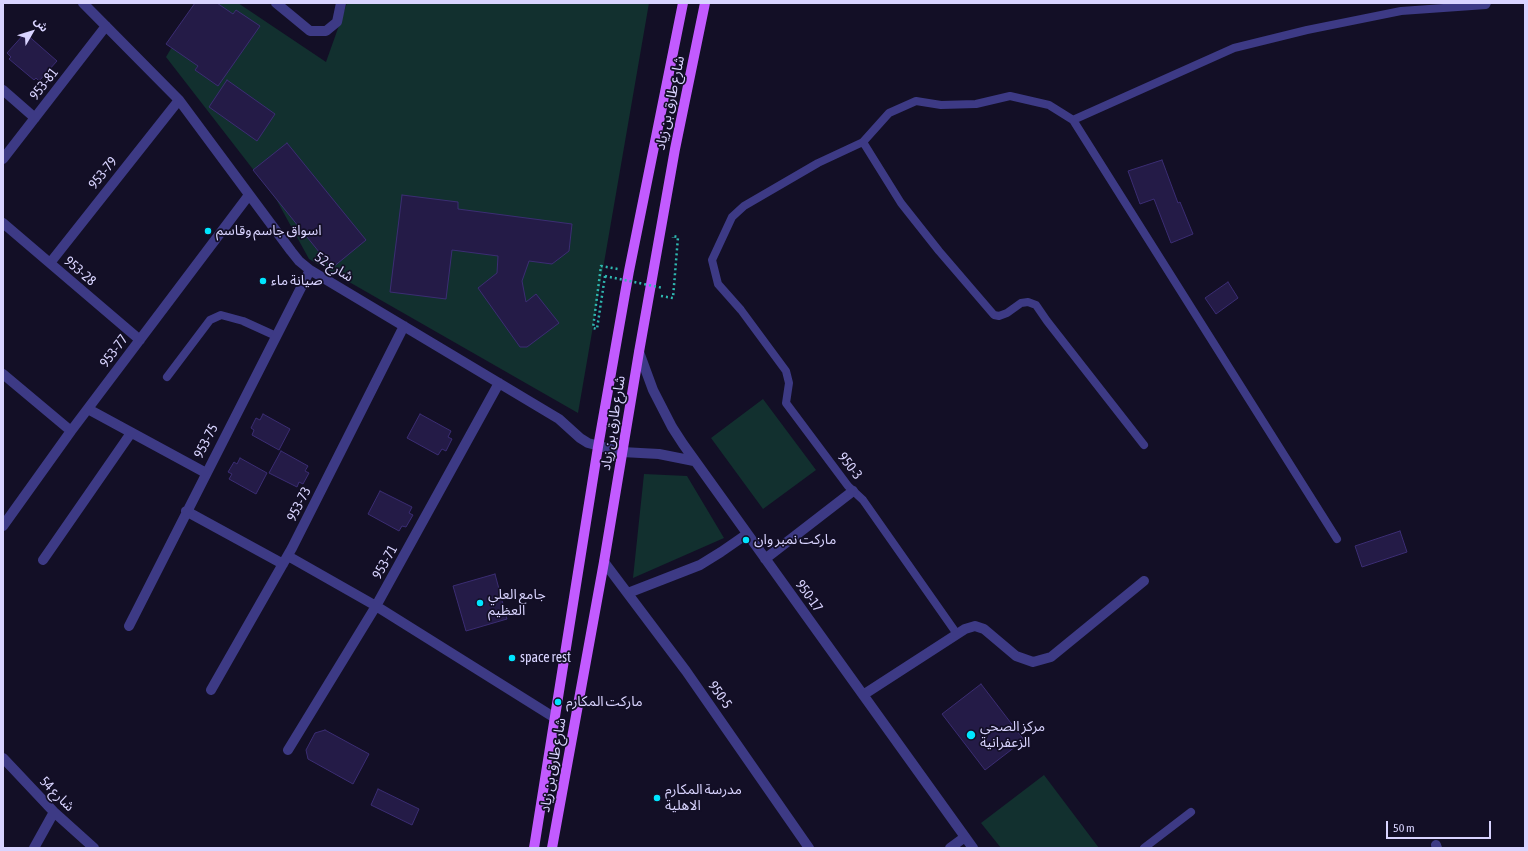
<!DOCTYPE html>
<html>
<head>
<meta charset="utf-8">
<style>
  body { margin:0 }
  #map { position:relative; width:1528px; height:851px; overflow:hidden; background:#130f26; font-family:"Asap Condensed","Noto Sans Arabic",sans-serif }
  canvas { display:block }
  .frame { position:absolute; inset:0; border:4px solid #d9d4ff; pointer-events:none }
  .north { position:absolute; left:12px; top:12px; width:40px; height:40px; -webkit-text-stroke:3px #130f26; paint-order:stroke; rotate:51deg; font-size:11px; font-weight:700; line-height:16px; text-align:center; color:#d9d4ff }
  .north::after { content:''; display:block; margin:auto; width:14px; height:18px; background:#d9d4ff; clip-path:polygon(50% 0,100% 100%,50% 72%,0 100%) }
  .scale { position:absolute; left:1386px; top:821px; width:105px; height:18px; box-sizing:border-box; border:2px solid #d9d4ff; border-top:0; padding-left:5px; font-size:12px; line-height:14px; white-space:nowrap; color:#d9d4ff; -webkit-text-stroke:3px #130f26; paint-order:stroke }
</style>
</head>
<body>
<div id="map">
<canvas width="1528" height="851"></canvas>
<div class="frame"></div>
<div class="north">ش</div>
<div class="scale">50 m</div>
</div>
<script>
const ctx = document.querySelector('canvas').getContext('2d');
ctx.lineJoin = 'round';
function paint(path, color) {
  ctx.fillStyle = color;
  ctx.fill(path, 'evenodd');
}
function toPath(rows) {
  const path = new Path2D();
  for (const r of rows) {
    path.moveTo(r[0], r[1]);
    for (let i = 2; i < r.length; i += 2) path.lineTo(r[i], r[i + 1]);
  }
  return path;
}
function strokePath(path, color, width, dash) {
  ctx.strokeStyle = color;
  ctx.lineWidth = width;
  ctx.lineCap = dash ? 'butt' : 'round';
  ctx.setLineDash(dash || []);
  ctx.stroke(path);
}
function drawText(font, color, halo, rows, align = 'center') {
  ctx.font = font + ' "Asap Condensed","Noto Sans Arabic",sans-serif';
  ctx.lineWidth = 3.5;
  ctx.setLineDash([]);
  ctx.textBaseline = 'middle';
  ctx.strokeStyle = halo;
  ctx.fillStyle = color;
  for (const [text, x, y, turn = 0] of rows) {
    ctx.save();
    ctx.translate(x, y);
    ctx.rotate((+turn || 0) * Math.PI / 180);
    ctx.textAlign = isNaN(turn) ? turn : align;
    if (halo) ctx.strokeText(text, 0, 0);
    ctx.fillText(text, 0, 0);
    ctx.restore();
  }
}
paint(toPath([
  [198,3,238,3,326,62,347,3,649,3,578,413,309,259,276,199,166,57],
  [763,399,816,470,763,509,711,438],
  [644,474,687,476,724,538,633,578],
  [1044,775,1099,848,1001,848,981,823]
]), '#12302f');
const building = toPath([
  [195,3,217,3,233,14,236,10,260,26,218,86,195,70,198,66,166,44,195,3],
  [25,33,57,61,39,81,36,78,34,80,9,59,11,57,7,53,25,33],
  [227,80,275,114,257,141,209,107,227,80],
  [287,143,366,240,332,268,253,170,287,143],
  [1162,160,1178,203,1180,202,1193,234,1171,243,1154,199,1140,204,1128,171,1162,160],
  [402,195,458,202,458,209,572,224,569,251,552,264,529,261,522,281,526,302,536,294,559,323,527,347,520,347,478,288,497,273,498,256,452,250,446,299,390,292,402,195],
  [1228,282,1238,298,1216,314,1205,298,1228,282],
  [263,414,290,429,279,450,252,435,254,430,251,428,256,418,260,420,263,414],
  [420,414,451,431,448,437,452,439,446,451,442,449,438,455,407,438,420,414],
  [281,451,308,466,305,471,309,473,303,484,299,482,297,487,269,473,281,451],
  [240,458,267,473,256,494,229,479,232,474,228,472,234,462,237,464,240,458],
  [380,491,412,507,409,513,413,515,406,527,402,526,399,531,368,514,380,491],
  [1400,531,1407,552,1362,567,1355,546,1400,531],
  [495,574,507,619,466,631,453,586,495,574],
  [981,684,1024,740,985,770,942,714,981,684],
  [325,730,369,754,353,784,308,759,306,750,315,733,325,730],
  [378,789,419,809,412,825,371,805,378,789]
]);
paint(building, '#241b47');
strokePath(building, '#3b2d73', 1);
strokePath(toPath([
  [605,276,597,329,593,328,601,266,618,269],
  [661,296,673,298,678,237,673,236,673,238]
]), '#2fb8b0', 2.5, [2, 3]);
strokePath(toPath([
  [1073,120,1337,539],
  [863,142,901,203,939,251,994,315,999,316,1007,313,1021,303,1028,302,1036,305,1047,321,1144,445],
  [167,377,210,320,221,315,243,321,276,336],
  [957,634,863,500,848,486,786,403,789,383,786,371,741,310,718,284,712,260,732,217,744,206,818,163,863,142,889,113,916,101,941,105,976,104,1010,96,1049,105,1073,120,1234,48,1307,30,1401,11,1486,5,1487,3],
  [1144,848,1191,812]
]), '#3d3a85', 8);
strokePath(toPath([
  [83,3,179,100,291,251,299,261,310,270,559,419,580,438,588,443,622,452,659,454,694,461],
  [276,3,310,31,326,31,337,22,341,3],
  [3,90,35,118],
  [3,159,106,26],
  [3,223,140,340],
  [50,263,179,100],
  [639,352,653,390,672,427,683,444,973,848],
  [3,374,71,431],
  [88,409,206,473],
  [186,511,283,564],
  [3,526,71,431,249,195],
  [288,556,376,606,555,718],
  [765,559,853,491],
  [43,560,131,433],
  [604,562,686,671,809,848],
  [628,593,700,565,721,552,747,534],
  [129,626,310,270],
  [211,690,292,548,404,326],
  [863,695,965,629,975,626,984,629,1016,656,1033,662,1051,657,1144,581],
  [288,750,376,606,499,383],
  [3,758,54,812,94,848],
  [1436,845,1437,848],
  [34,848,54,812],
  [950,848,965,837]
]), '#3d3a85', 10);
strokePath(toPath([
  [534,848,598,447,629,271,683,3],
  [552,848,604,562,639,352,675,149,705,3]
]), '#c25bff', 10);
strokePath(toPath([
  [605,276,663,288]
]), '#2fb8b0', 2.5, [2, 3]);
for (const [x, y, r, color] of [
  [208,231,4,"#00e5ff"],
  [263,281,4,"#00e5ff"],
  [746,540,4,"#00e5ff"],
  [480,603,4,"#00e5ff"],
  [512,658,4,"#00e5ff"],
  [558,702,4,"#00e5ff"],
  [971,735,5,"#00e5ff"],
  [657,798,4,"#00e5ff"]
]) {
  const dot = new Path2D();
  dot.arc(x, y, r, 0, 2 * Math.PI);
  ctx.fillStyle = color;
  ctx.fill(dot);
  strokePath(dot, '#130f26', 1.5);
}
drawText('14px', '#d9d4ff', '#130f26', [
  ["953-81",44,84,-52],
  ["شارع طارق بن زياد",670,103,-78],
  ["953-79",103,173,-51],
  ["شارع 52",334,267,32],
  ["953-28",80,271,41],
  ["953-77",114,351,-53],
  ["شارع طارق بن زياد",613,423,-81],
  ["953-75",206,441,-63],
  ["950-3",850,466,52],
  ["953-73",299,504,-63],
  ["953-71",385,562,-61],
  ["950-17",809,596,54],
  ["950-5",720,695,55],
  ["شارع طارق بن زياد",553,765,-80],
  ["شارع 54",57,794,45]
]);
drawText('14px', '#d9d4ff', '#130f26', [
  ["اسواق جاسم وقاسم",216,231],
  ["صيانة ماء",271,281],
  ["ماركت نمبر وان",754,540],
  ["جامع العلي",488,595],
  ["العظيم",488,611],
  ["space rest",520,658],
  ["ماركت المكارم",566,702],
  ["مركز الصحي",980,727],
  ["الزعفرانية",980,743],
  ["مدرسة المكارم",665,790],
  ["الاهلية",665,806]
], 'left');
</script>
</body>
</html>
